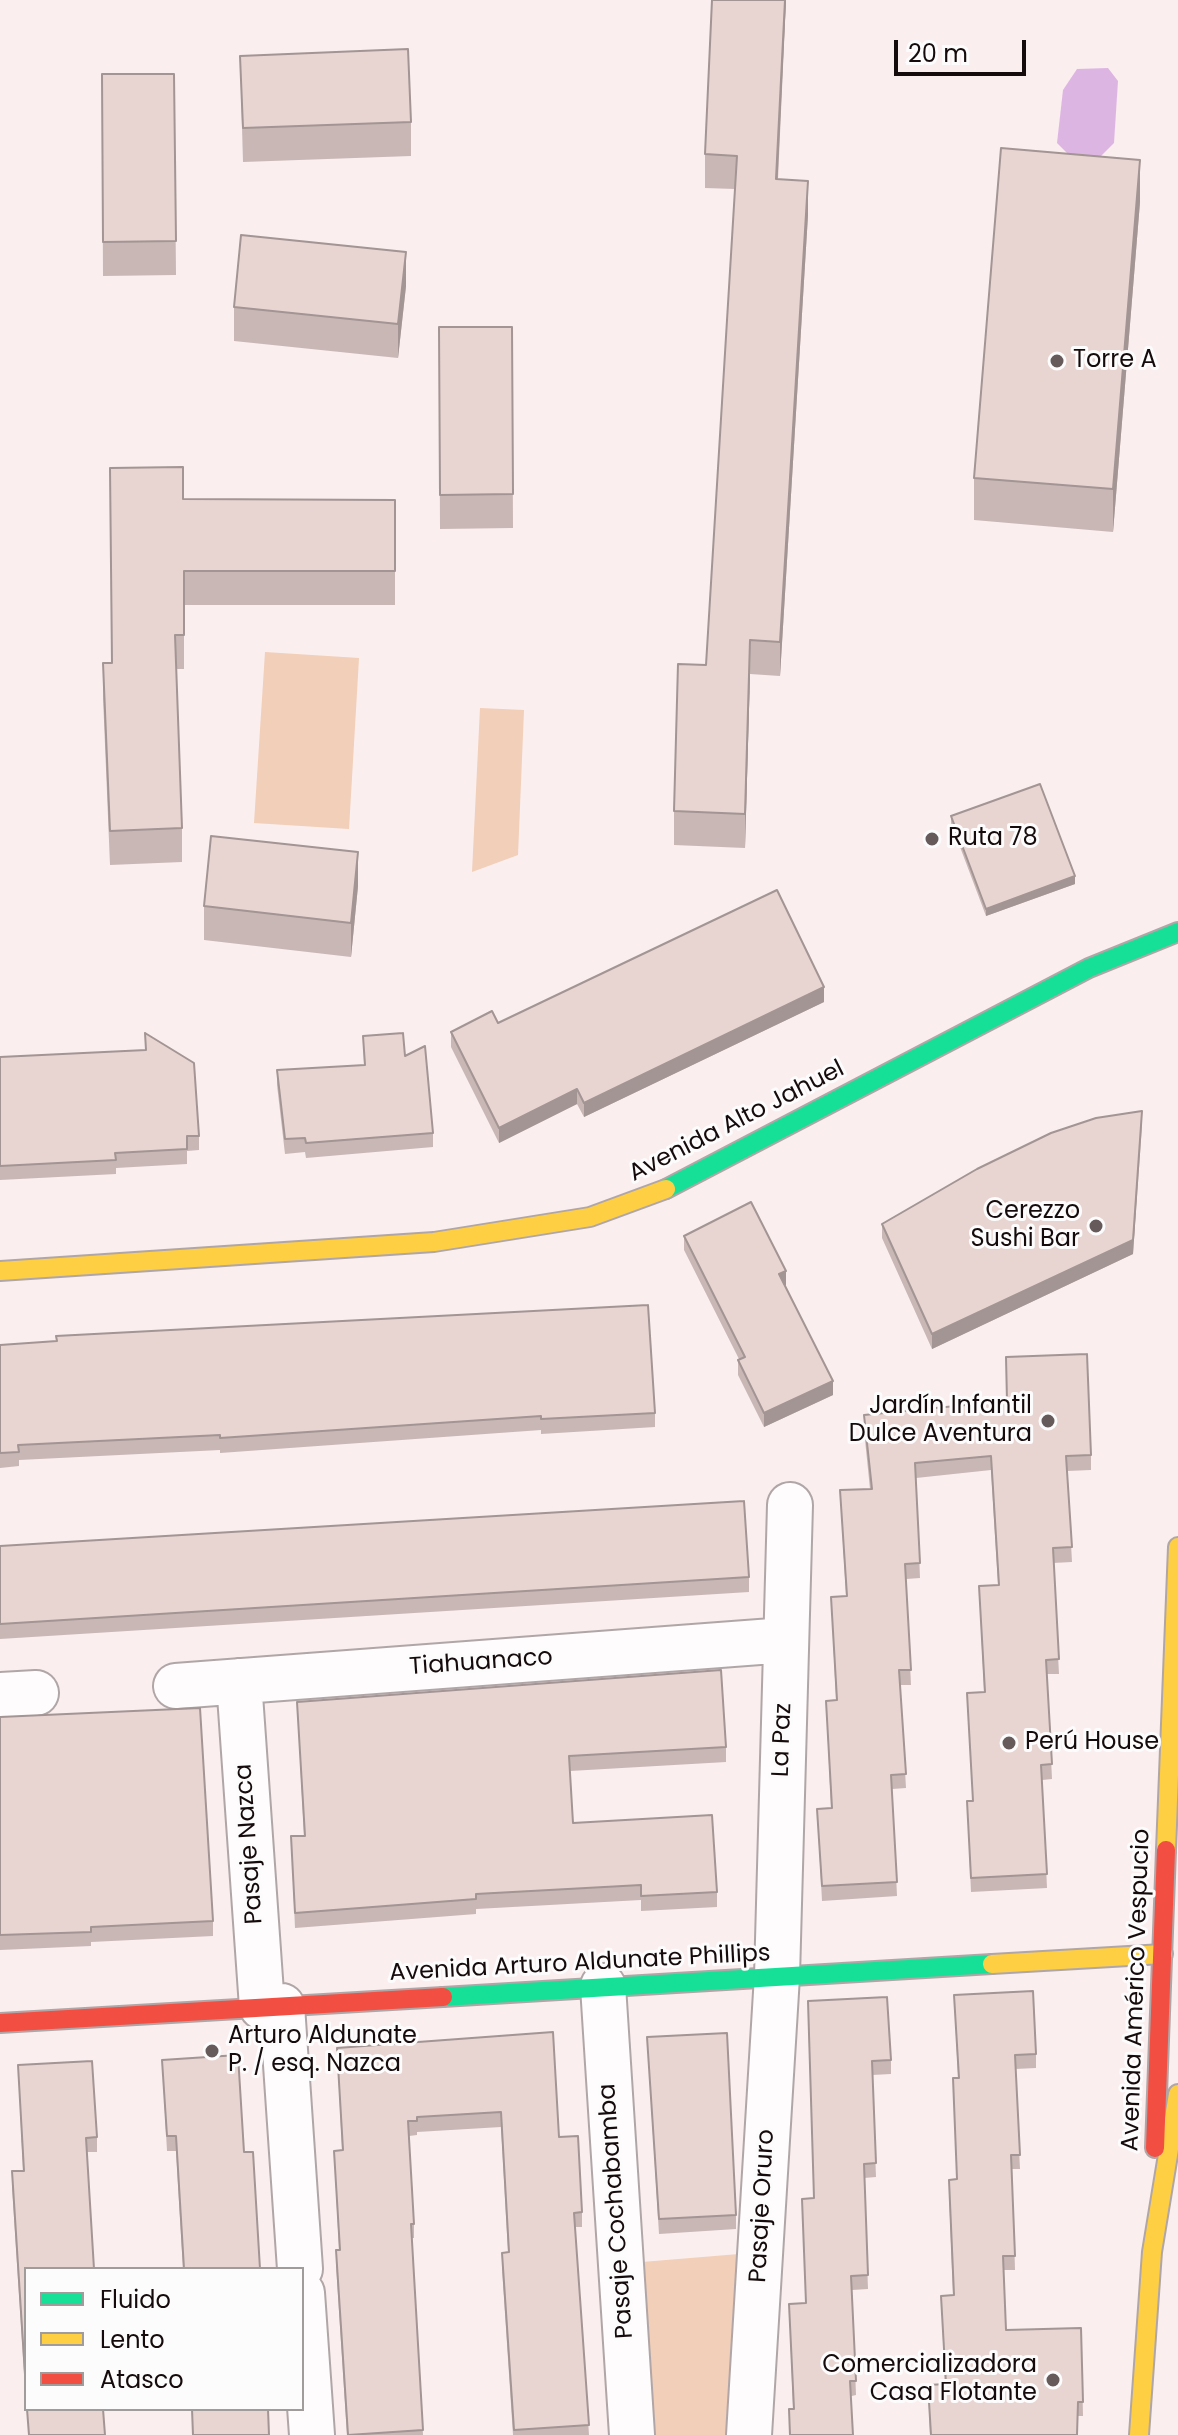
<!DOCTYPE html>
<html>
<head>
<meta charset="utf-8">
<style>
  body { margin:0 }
  #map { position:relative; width:1178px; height:2435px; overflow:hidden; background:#faeeef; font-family:Poppins,sans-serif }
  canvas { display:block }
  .legend { position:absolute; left:24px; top:2267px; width:280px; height:144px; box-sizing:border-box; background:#fcfcfc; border:2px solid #a09c9c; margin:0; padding:10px 14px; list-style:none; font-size:24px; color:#160b0c }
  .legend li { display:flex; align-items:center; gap:16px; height:40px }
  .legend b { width:40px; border:2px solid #a09c9c }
  .scale { position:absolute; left:894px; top:40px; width:132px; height:36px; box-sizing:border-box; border:4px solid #160b0c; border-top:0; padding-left:10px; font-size:24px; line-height:28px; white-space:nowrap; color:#160b0c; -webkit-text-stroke:6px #fcfcfc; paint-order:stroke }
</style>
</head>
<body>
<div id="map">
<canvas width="1178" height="2435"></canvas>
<ul class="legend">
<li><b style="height:10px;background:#16e098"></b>Fluido</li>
<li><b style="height:10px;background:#ffcf43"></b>Lento</li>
<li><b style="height:10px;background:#f24e42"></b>Atasco</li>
</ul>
<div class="scale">20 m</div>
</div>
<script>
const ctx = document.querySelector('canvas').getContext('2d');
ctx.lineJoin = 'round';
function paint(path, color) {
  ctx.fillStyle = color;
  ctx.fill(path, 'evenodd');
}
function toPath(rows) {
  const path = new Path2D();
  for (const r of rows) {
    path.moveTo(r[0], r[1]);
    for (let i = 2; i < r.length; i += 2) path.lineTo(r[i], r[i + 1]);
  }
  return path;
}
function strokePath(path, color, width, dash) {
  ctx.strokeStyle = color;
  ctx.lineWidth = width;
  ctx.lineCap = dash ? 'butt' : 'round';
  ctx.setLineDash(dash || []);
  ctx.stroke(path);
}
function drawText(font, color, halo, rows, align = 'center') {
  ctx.font = font + ' Poppins,sans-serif';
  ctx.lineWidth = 6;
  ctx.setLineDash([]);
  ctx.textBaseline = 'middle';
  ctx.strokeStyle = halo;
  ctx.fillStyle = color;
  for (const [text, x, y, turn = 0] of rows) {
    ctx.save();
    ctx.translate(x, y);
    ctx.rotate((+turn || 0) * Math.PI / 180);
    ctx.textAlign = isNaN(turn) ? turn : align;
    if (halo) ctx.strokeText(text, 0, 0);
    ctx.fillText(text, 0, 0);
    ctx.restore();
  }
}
paint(toPath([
  [265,652,359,658,349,829,254,823],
  [480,708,524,710,518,855,472,872],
  [739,2254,732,2435,646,2435,642,2262]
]), '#f1cfb8');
paint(toPath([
  [1108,68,1118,81,1114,143,1101,156,1072,158,1057,143,1063,90,1077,69]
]), '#ddb5e2');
const street = toPath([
  [239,1681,262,2007],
  [176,1686,786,1640],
  [0,1695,36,1693],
  [603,1986,632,2435],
  [282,2006,300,2269],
  [302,2293,312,2435],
  [749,2435,777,1976,790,1505]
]);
const fast = toPath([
  [666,1189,1089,968,1178,932],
  [443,1997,992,1964]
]);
const slow = toPath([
  [0,1271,434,1242,590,1217,666,1189],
  [1166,1850,1178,1547],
  [992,1964,1163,1954],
  [1152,2252,1178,2094],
  [1139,2435,1152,2252]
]);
const jam = toPath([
  [0,2023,443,1997],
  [1155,2148,1166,1850]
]);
strokePath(street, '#b1a6a7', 48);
strokePath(fast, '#b1a6a7', 22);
strokePath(slow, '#b1a6a7', 22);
strokePath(jam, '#b1a6a7', 22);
strokePath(street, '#fefcfd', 44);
strokePath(fast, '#16e098', 18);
strokePath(slow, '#ffcf43', 18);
strokePath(jam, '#f24e42', 18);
paint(toPath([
  [712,0,786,0,778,179,808,215,780,676,750,674,745,848,674,845,674,811,706,665,735,189,705,188,705,154],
  [240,56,411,122,411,156,243,162],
  [102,74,174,74,176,275,103,276],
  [1140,202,1113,532,974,520,974,478],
  [406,286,398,358,234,341,234,307],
  [439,327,512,327,513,528,440,529],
  [183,499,395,500,395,605,184,605,184,669,176,669,182,828,182,862,110,865,103,697,103,663,111,663],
  [951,816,1075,884,986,916,951,823],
  [358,886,351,957,204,940,204,906],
  [824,1002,584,1117,577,1104,499,1143,451,1047,451,1032,498,1023],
  [145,1033,199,1136,199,1150,187,1151,187,1164,116,1168,116,1174,0,1180,0,1057,145,1050],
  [363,1036,405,1056,433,1133,433,1147,306,1158,305,1152,285,1154,277,1085,277,1070,364,1065],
  [1142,1126,1133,1254,932,1349,882,1238,882,1224],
  [684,1236,786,1285,785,1286,833,1395,764,1427,738,1375,738,1360,739,1359,684,1250],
  [0,1345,655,1413,655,1427,541,1434,541,1430,220,1453,220,1450,19,1460,19,1466,0,1468],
  [864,1415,1091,1455,1091,1470,1067,1471,1072,1562,1053,1563,1059,1674,1047,1674,1052,1779,1042,1780,1047,1888,971,1892,967,1801,973,1801,967,1693,984,1692,979,1586,998,1585,991,1470,916,1478,920,1578,906,1579,911,1685,900,1685,906,1788,892,1789,897,1896,822,1901,817,1809,831,1808,826,1701,836,1700,831,1597,846,1596,840,1490,870,1489,864,1430],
  [0,1546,749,1577,749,1592,0,1639],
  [297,1702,726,1747,726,1762,570,1771,573,1823,717,1892,717,1907,641,1911,641,1900,476,1909,476,1914,295,1928,291,1836,304,1836],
  [0,1717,213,1921,213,1936,91,1942,91,1946,0,1950],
  [954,1995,1036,2054,1036,2068,1015,2069,1020,2169,1012,2169,1015,2270,1003,2270,1006,2330,1081,2328,1083,2416,1078,2416,1078,2435,930,2435,928,2385,945,2384,941,2296,953,2295,949,2194,957,2179,953,2078,958,2078],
  [808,2016,891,2060,891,2074,872,2075,876,2177,864,2178,868,2289,852,2290,856,2395,793,2409,789,2304,805,2303,814,2198],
  [553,2032,559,2137,582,2212,582,2227,575,2227,589,2435,513,2435,502,2268,502,2253,508,2252,501,2127,417,2132,417,2135,409,2136,414,2224,414,2238,412,2238,423,2435,347,2435,336,2265,336,2250,339,2250,334,2151,342,2150,337,2048],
  [647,2037,736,2215,736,2229,659,2234],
  [162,2060,244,2152,260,2269,183,2269,176,2151,167,2151],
  [18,2065,97,2137,97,2152,87,2152,26,2269,26,2404,12,2186,12,2171,23,2171]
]), '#c8b7b5');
paint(toPath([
  [785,0,786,0,776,213,776,179],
  [1140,160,1140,202,1113,532,1113,489],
  [808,181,808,215,780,676,780,642],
  [406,252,406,286,398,358,398,324],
  [750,640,750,674,745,848,745,814],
  [358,852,358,886,351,957,351,923],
  [1075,876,1075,884,986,916,986,909],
  [824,987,824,1002,584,1117,584,1103],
  [577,1089,577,1104,499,1143,499,1128],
  [1142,1111,1133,1254,932,1349,932,1334],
  [786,1271,786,1285,779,1289,779,1274],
  [833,1381,833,1395,764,1427,764,1413]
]), '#a29593');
const building = toPath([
  [712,0,785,0,776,179,808,181,780,642,750,640,745,814,674,811,678,664,706,665,737,156,705,154,712,0],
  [408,49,411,122,243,128,240,56,408,49],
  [102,74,174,74,176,241,103,242,102,74],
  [1001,148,1140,160,1113,489,974,478,1001,148],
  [241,235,406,252,398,324,234,307,241,235],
  [439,327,512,327,513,494,440,495,439,327],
  [183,467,183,499,395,500,395,571,184,571,184,635,175,635,182,828,110,831,103,663,112,663,110,468,183,467],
  [1040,784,1075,876,986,909,951,816,1040,784],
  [211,836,358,852,351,923,204,906,211,836],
  [777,890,824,987,584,1103,577,1089,499,1128,451,1032,492,1011,498,1023,777,890],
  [145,1033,194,1063,199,1136,187,1136,187,1149,115,1153,116,1160,0,1166,0,1057,146,1050,145,1033],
  [403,1033,405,1056,425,1046,433,1133,306,1143,305,1138,285,1139,277,1070,365,1065,363,1036,403,1033],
  [1142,1111,1133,1240,932,1334,882,1224,977,1169,1051,1133,1096,1118,1142,1111],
  [751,1202,786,1271,779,1274,833,1381,764,1413,738,1360,745,1357,684,1236,751,1202],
  [648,1305,655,1413,541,1419,541,1416,220,1438,220,1435,18,1445,19,1452,0,1453,0,1345,57,1341,56,1336,648,1305],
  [1087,1354,1091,1455,1066,1456,1072,1547,1053,1548,1059,1659,1046,1660,1052,1764,1041,1765,1047,1874,971,1878,967,1801,973,1801,967,1693,985,1692,979,1586,999,1585,991,1456,915,1463,920,1563,905,1564,911,1670,899,1670,906,1774,891,1775,897,1882,822,1886,817,1809,832,1808,826,1701,837,1700,831,1597,847,1596,840,1490,872,1489,864,1415,1007,1401,1006,1357,1087,1354],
  [744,1501,749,1577,0,1624,0,1546,744,1501],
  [721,1670,726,1747,569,1756,573,1823,712,1815,717,1892,641,1896,641,1885,476,1894,476,1899,295,1913,291,1836,305,1836,297,1702,721,1670],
  [200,1708,213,1921,91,1927,91,1932,0,1935,0,1717,200,1708],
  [1033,1991,1036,2054,1015,2055,1020,2155,1011,2155,1015,2256,1003,2256,1006,2330,1081,2328,1083,2402,1078,2402,1077,2435,931,2435,928,2385,946,2384,941,2296,954,2295,949,2180,957,2179,953,2078,959,2078,954,1995,1033,1991],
  [887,1997,891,2060,872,2061,876,2163,864,2164,868,2275,851,2276,856,2381,850,2381,853,2435,790,2435,789,2409,794,2409,789,2304,806,2303,802,2199,814,2198,808,2001,887,1997],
  [553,2032,559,2137,578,2136,582,2212,574,2213,589,2425,514,2430,502,2253,509,2252,501,2112,417,2117,417,2121,408,2121,414,2224,411,2224,423,2430,348,2435,336,2250,340,2250,334,2151,343,2150,337,2048,553,2032],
  [727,2033,736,2215,659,2219,647,2037,727,2033],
  [238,2055,244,2152,253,2152,260,2269,184,2269,176,2136,167,2136,162,2060,238,2055],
  [92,2061,97,2137,86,2138,94,2269,26,2269,26,2390,12,2171,24,2171,18,2065,92,2061],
  [27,2409,103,2409,105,2435,29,2435,27,2409],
  [192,2409,268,2409,269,2435,193,2435,192,2409]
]);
paint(building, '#e8d5d2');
strokePath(building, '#a29593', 2);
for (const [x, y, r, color] of [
  [1057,361,8,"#665a5b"],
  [932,839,8,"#665a5b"],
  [1096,1226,8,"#665a5b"],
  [1048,1421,8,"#665a5b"],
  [1009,1743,8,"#665a5b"],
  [212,2051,8,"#665a5b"],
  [1053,2380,8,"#665a5b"]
]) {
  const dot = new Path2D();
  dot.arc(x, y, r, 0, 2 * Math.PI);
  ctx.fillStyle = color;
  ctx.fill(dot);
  strokePath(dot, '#fcfcfc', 3);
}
drawText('24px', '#160b0c', '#fcfcfc', [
  ["Torre A",1073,361],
  ["Ruta 78",948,839],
  ["Cerezzo",1080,1212,"right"],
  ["Sushi Bar",1080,1240,"right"],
  ["Jardín Infantil",1032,1407,"right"],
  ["Dulce Aventura",1032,1435,"right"],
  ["Perú House",1025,1743],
  ["Arturo Aldunate",228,2037],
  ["P. / esq. Nazca",228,2065],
  ["Comercializadora",1037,2366,"right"],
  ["Casa Flotante",1037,2394,"right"]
], 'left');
drawText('24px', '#160b0c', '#fcfcfc', [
  ["Avenida Alto Jahuel",737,1122,-27],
  ["Tiahuanaco",481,1663,-4],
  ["La Paz",783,1740,-88],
  ["Pasaje Nazca",250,1844,-94],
  ["Avenida Arturo Aldunate Phillips",580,1964,-3],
  ["Avenida Américo Vespucio",1137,1990,-88],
  ["Pasaje Oruro",763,2206,-87],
  ["Pasaje Cochabamba",617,2211,-94]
]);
</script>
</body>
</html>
